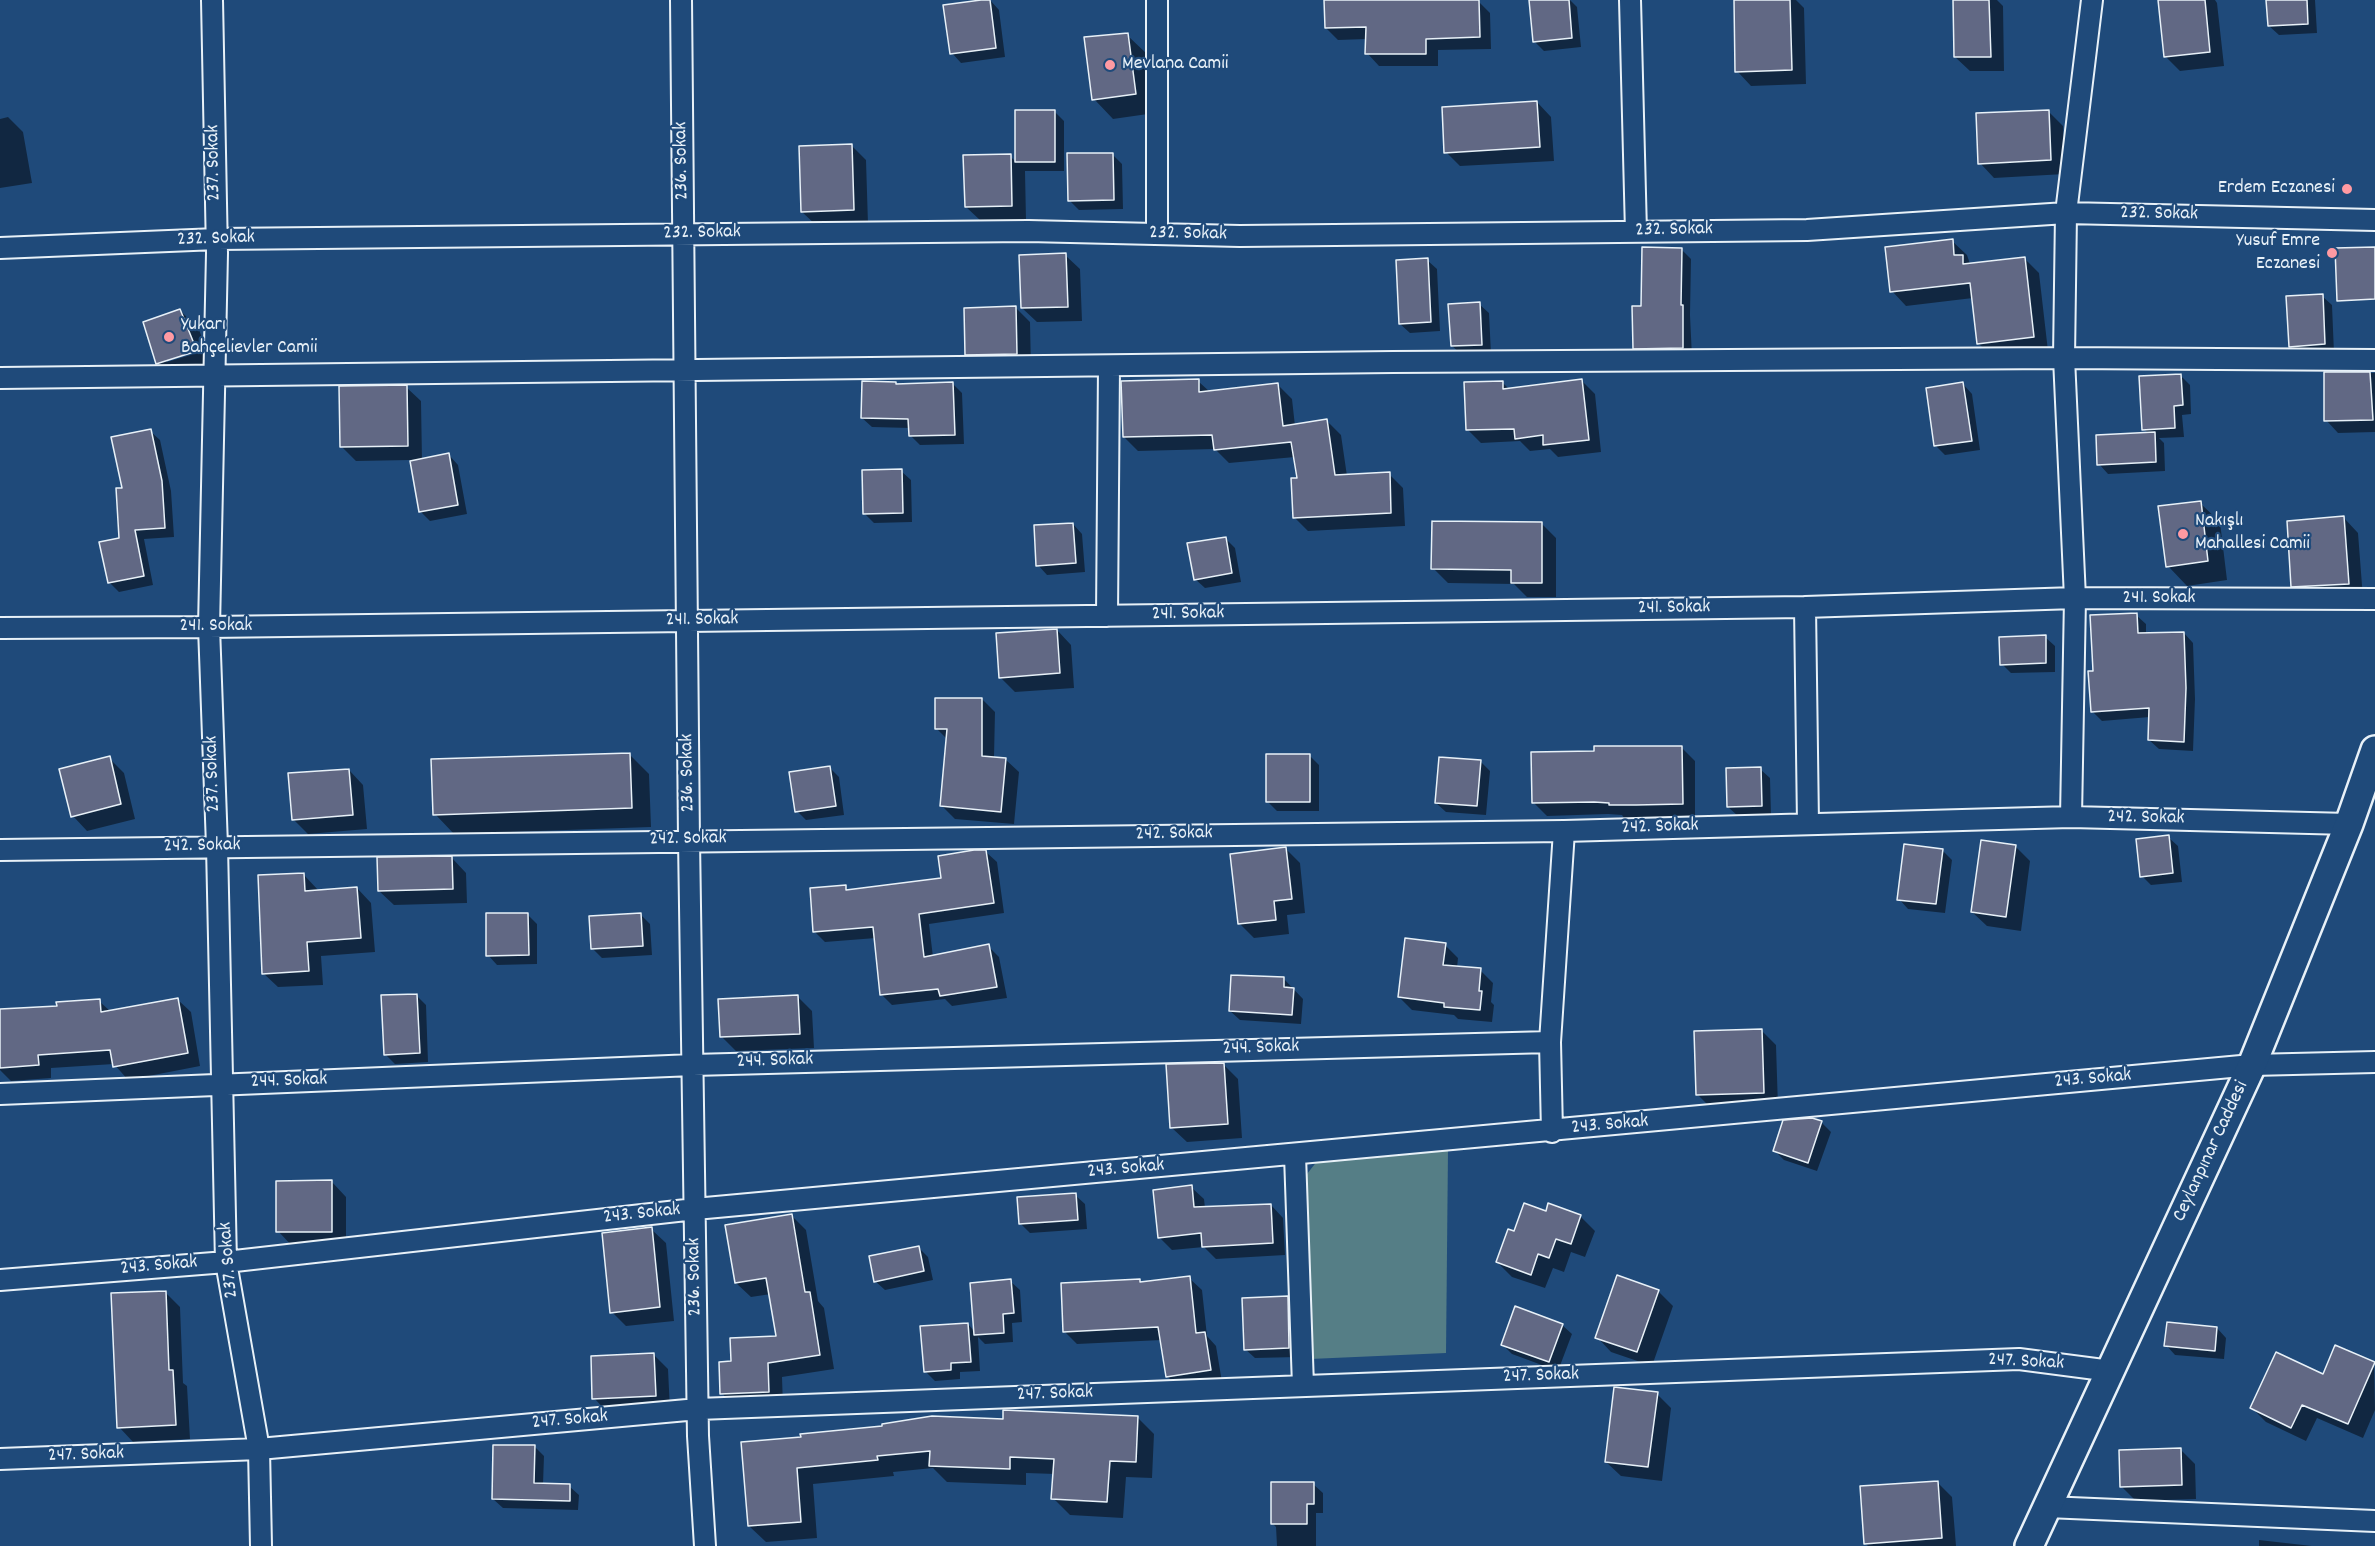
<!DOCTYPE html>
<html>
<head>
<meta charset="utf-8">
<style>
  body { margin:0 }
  canvas { display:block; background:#1f4a7a }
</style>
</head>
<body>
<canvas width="2375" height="1546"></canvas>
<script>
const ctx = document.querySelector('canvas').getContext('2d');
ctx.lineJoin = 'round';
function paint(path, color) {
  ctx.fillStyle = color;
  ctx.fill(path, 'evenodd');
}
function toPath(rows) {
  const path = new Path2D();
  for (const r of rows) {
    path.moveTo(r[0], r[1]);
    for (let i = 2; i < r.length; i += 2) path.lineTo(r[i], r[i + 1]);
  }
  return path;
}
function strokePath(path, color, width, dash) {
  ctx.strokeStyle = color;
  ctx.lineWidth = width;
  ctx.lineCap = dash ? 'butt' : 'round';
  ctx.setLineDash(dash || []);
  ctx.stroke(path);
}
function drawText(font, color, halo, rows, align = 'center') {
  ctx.font = font + ' Dekko,sans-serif';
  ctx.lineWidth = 4.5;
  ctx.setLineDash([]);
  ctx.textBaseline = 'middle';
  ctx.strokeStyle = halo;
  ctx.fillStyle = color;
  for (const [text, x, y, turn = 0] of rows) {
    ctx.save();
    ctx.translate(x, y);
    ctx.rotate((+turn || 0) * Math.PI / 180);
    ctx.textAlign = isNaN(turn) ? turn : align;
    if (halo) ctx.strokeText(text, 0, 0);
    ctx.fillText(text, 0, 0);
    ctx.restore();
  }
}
paint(toPath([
  [1448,1149,1446,1353,1310,1359,1307,1174,1318,1160]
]), '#557e86');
paint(toPath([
  [990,0,999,10,1005,57,961,63,952,53],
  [1326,0,1478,1,1490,13,1491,49,1438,50,1438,66,1379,66,1367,53,1367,39,1338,40,1326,28],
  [1542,0,1570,0,1577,7,1581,47,1544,51,1534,41],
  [1735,0,1796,0,1804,8,1806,84,1751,86,1737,71],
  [1954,0,1997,0,2003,6,2004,71,1970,71,1955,57],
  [2159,0,2215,0,2217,3,2224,66,2180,71,2165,56],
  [2267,0,2315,0,2317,33,2279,35,2269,26],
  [1127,35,1147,54,1155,113,1113,119,1094,99],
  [1537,102,1551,117,1554,161,1460,166,1446,152],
  [2048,111,2063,126,2065,174,1994,178,1980,163],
  [1055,112,1064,121,1064,171,1025,171,1026,220,981,221,966,207,1010,156,1016,162],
  [8,117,23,132,32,183,0,188,0,119],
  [851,145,866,160,868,224,817,226,802,212],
  [1112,154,1122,164,1123,209,1079,210,1070,201],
  [1952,241,1967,255,1970,264,2024,258,2039,273,2048,351,1993,358,1978,343,1973,298,1906,306,1892,291],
  [1682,250,1691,259,1690,315,1692,357,1644,357,1634,348,1642,307],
  [1065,255,1080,269,1082,321,1037,322,1022,308],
  [1427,260,1437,269,1440,331,1410,333,1400,324],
  [2322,296,2332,305,2334,353,2300,355,2290,346],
  [1479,304,1489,313,1491,354,1462,355,1452,346],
  [1015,307,1030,322,1031,368,981,369,967,354],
  [180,310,199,330,215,371,177,383,157,363],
  [204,348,204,351,167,362,167,359],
  [2325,373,2375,373,2375,432,2338,433,2326,420],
  [2180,375,2190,385,2191,414,2182,415,2184,437,2159,438,2164,443,2165,471,2108,474,2099,464,2149,434,2144,429],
  [1198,381,1210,392,1278,385,1292,399,1295,426,1327,421,1341,435,1347,476,1389,474,1403,488,1405,526,1308,531,1294,517,1298,479,1295,457,1229,463,1215,449,1138,451,1124,437],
  [1582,381,1595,394,1601,452,1558,457,1550,449,1530,451,1520,441,1481,443,1468,430,1502,382,1509,389],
  [896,384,898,385,953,384,962,393,964,444,920,445,910,435,910,428,872,427,862,418],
  [1963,384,1972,394,1980,450,1945,455,1935,445],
  [406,387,421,401,422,460,449,455,458,465,467,514,430,521,420,511,411,460,356,461,341,446],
  [150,431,160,440,171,491,174,537,144,539,153,585,119,592,109,582,120,539,124,489],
  [901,471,911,480,912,522,874,523,865,514],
  [2200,503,2220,522,2227,580,2187,586,2168,566],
  [2344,518,2358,533,2363,598,2307,601,2293,586],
  [1073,524,1082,534,1085,572,1047,575,1038,565],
  [1542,524,1556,538,1556,597,1527,597,1514,584,1448,583,1433,568],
  [1225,538,1235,548,1241,582,1205,588,1195,579],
  [2136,615,2146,624,2146,634,2184,633,2193,643,2195,699,2193,751,2159,749,2149,740,2150,717,2102,721,2092,711],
  [1057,630,1071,645,1074,688,1015,692,1000,677],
  [2045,637,2055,646,2055,672,2011,673,2002,664],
  [982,699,995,712,994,758,1005,759,1019,772,1014,824,955,819,942,806,948,740,936,728],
  [1682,748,1695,761,1695,816,1650,818,1624,818,1622,815,1608,814,1547,816,1534,803],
  [629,754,649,774,651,827,454,834,435,814],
  [1309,755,1319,765,1319,811,1277,811,1268,802],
  [109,758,124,773,135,819,87,831,73,816],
  [1480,761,1490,771,1486,815,1446,812,1436,803],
  [829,767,839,777,844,815,806,820,797,811],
  [1760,769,1770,778,1771,815,1738,816,1728,807],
  [349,770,363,785,367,829,308,834,293,819],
  [2168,837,2178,846,2182,882,2151,885,2142,876],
  [2016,847,2030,861,2021,931,1987,926,1972,912],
  [1286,849,1300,863,1305,913,1287,915,1289,934,1254,938,1239,923],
  [1942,850,1952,860,1945,913,1908,909,1899,899],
  [986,852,997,862,1004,913,929,924,933,957,988,946,999,957,1007,998,952,1006,945,999,892,1005,881,994,876,938,825,942,814,931,845,887,849,891,943,880],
  [452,858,466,873,467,903,394,905,379,891],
  [304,875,319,891,357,888,371,903,375,952,321,956,323,985,278,987,263,973],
  [640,914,650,924,652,955,602,958,593,949],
  [528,915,537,924,537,964,497,965,488,955],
  [1445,945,1458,958,1457,968,1480,970,1493,983,1491,1002,1494,1005,1492,1022,1458,1019,1454,1015,1412,1010,1399,997],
  [1284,979,1303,999,1301,1024,1240,1020,1230,1011],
  [416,995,426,1005,428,1062,395,1064,385,1054],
  [798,997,812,1011,814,1048,736,1051,722,1037],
  [177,999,191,1012,200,1066,128,1080,114,1064,51,1068,51,1078,11,1081,0,1070,0,1011,58,1007,99,1001,110,1011],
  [1761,1030,1776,1045,1778,1107,1712,1109,1698,1095],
  [1223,1064,1238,1079,1242,1138,1187,1142,1172,1128],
  [1821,1122,1831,1132,1817,1171,1784,1160,1775,1151],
  [332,1182,346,1197,346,1246,292,1246,278,1231],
  [1191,1187,1204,1199,1205,1208,1271,1205,1283,1218,1285,1255,1216,1259,1204,1247,1172,1250,1160,1238],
  [1075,1195,1085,1204,1087,1229,1030,1233,1020,1223],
  [1546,1213,1580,1216,1595,1231,1585,1257,1571,1252,1564,1272,1553,1268,1545,1288,1512,1277,1497,1262,1515,1233],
  [792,1216,806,1230,818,1301,824,1308,834,1369,782,1377,783,1406,736,1408,722,1393,733,1363,778,1338,771,1294,751,1297,736,1283],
  [651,1229,666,1243,674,1321,626,1326,612,1312],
  [918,1247,928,1257,933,1280,885,1290,875,1281],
  [1189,1278,1202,1290,1207,1336,1216,1346,1222,1382,1180,1389,1168,1377,1162,1340,1077,1344,1065,1332,1140,1281,1142,1283],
  [1010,1281,1020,1290,1022,1322,1012,1323,1013,1342,985,1344,978,1337,980,1371,960,1372,960,1379,935,1381,925,1371,968,1324,975,1332],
  [1658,1291,1673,1306,1652,1366,1611,1352,1597,1337],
  [165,1292,180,1307,183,1383,187,1386,190,1439,133,1442,119,1427],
  [1287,1298,1297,1307,1298,1357,1255,1358,1245,1349],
  [1562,1325,1572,1334,1558,1371,1512,1354,1503,1345],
  [2217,1328,2226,1338,2224,1359,2175,1355,2166,1345],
  [654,1355,668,1369,670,1410,608,1413,594,1398],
  [2374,1363,2375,1410,2363,1438,2317,1418,2306,1441,2266,1422,2251,1407,2323,1376],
  [1657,1394,1671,1408,1662,1481,1621,1476,1606,1462],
  [1137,1417,1154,1434,1152,1478,1126,1477,1123,1518,1070,1515,1053,1498,1055,1474,1026,1473,1026,1485,947,1482,933,1468,893,1472,894,1476,813,1484,817,1538,766,1542,749,1526,742,1443,1004,1420],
  [535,1447,544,1456,543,1485,569,1486,579,1495,578,1510,503,1508,493,1499],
  [2181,1450,2195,1464,2196,1499,2136,1501,2121,1486],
  [1937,1482,1952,1497,1956,1546,1868,1546,1865,1543],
  [1313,1484,1323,1493,1323,1513,1316,1513,1316,1546,1277,1546,1276,1527,1272,1523],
  [2259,1540,2312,1546,2259,1546]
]), '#0007');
const building = toPath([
  [981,0,990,0,996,48,950,54,943,5,981,0],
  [1324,0,1479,0,1480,37,1426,39,1426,54,1365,54,1366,27,1325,28,1324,0],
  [1529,0,1569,0,1572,38,1533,42,1529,0],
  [1734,0,1790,0,1792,70,1735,72,1734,0],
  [1953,0,1989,0,1991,57,1954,57,1953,0],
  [2158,0,2205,0,2210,52,2164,57,2158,0],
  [2266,0,2307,0,2308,24,2268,26,2266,0],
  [1128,33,1136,94,1092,100,1084,37,1128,33],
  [1537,101,1540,147,1444,153,1442,107,1537,101],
  [1015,110,1055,110,1055,162,1015,162,1015,110],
  [2049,110,2051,160,1978,164,1976,113,2049,110],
  [852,144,854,210,801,212,799,146,852,144],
  [1067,153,1113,153,1114,200,1068,201,1067,153],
  [1011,154,1012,206,965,207,963,155,1011,154],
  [1953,239,1954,255,1963,255,1963,264,2025,257,2034,337,1977,344,1970,283,1890,292,1885,247,1953,239],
  [1642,247,1682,248,1681,305,1683,305,1683,348,1633,349,1632,306,1641,306,1642,247],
  [2375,247,2375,299,2337,301,2335,248,2375,247],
  [1066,253,1068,307,1021,308,1019,255,1066,253],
  [1428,258,1431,322,1399,324,1396,260,1428,258],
  [2323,294,2325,344,2289,347,2286,296,2323,294],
  [1480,302,1482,345,1451,346,1448,304,1480,302],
  [1016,306,1017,354,965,355,964,308,1016,306],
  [180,309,197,351,156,364,143,322,180,309],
  [2324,372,2370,372,2373,420,2324,421,2324,372],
  [2181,374,2183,405,2174,406,2175,428,2142,430,2139,376,2181,374],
  [1199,379,1199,392,1278,383,1283,426,1327,419,1335,475,1390,472,1391,513,1293,518,1291,478,1297,478,1291,442,1214,450,1212,435,1123,437,1121,381,1199,379],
  [1582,379,1589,440,1543,445,1543,435,1515,439,1514,429,1466,430,1464,382,1503,381,1503,389,1582,379],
  [862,381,896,382,896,384,953,382,955,435,909,436,908,419,861,418,862,381],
  [1963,382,1972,441,1934,446,1926,388,1963,382],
  [407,385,408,446,340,447,339,386,407,385],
  [151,429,162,481,165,528,135,530,144,576,108,583,99,542,119,538,116,488,122,488,111,437,151,429],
  [2155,432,2156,462,2097,465,2096,435,2155,432],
  [449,453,458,505,419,512,410,461,449,453],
  [902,469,903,513,863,514,862,470,902,469],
  [2201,501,2208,561,2166,567,2158,506,2201,501],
  [2344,516,2349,584,2291,587,2287,521,2344,516],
  [1432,521,1542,522,1542,583,1511,583,1511,570,1431,569,1432,521],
  [1073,523,1076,563,1036,566,1034,525,1073,523],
  [1226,537,1232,573,1194,580,1187,543,1226,537],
  [2137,613,2138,633,2184,632,2186,688,2184,742,2148,740,2149,708,2091,712,2088,671,2093,671,2090,615,2137,613],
  [1057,629,1060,673,999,678,996,633,1057,629],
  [2046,635,2046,663,2000,665,1999,637,2046,635],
  [935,698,982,698,982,756,1006,758,1001,812,940,806,947,729,935,729,935,698],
  [1594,746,1682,746,1683,804,1636,805,1609,805,1609,803,1594,802,1532,803,1531,752,1594,751,1594,746],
  [630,753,632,808,433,815,431,759,630,753],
  [1266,754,1310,754,1310,802,1266,802,1266,754],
  [110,756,121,804,71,817,59,769,110,756],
  [1439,757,1481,760,1477,806,1435,803,1439,757],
  [830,766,836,806,795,812,789,772,830,766],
  [1761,767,1762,806,1727,807,1726,768,1761,767],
  [349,769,353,815,292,820,288,773,349,769],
  [2169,835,2173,873,2140,877,2136,839,2169,835],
  [1981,840,2016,845,2006,917,1971,912,1981,840],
  [1904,844,1943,849,1936,904,1897,900,1904,844],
  [1286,847,1292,899,1274,901,1276,920,1238,924,1230,854,1286,847],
  [974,850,986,850,994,903,919,914,924,957,989,944,997,987,940,996,938,989,880,995,873,927,813,932,810,888,846,885,846,890,941,878,938,856,974,850],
  [452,856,453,889,378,891,377,857,452,856],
  [304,873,305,891,357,887,361,938,307,942,309,971,262,974,258,875,304,873],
  [486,913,528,913,529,955,486,956,486,913],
  [641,913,643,946,591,949,589,916,641,913],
  [1405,938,1446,943,1443,965,1481,968,1479,991,1482,991,1480,1010,1444,1007,1444,1003,1398,997,1405,938],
  [1231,975,1284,977,1284,987,1294,988,1292,1015,1229,1011,1231,975],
  [417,994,420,1053,384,1055,381,995,417,994],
  [798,995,800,1034,720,1037,718,999,798,995],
  [178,998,188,1053,113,1067,110,1050,38,1055,39,1065,0,1068,0,1009,57,1006,56,1002,100,999,101,1012,178,998],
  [1762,1029,1764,1093,1696,1095,1694,1031,1762,1029],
  [1224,1063,1228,1124,1170,1128,1166,1064,1224,1063],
  [1812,1118,1822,1121,1808,1163,1773,1151,1783,1120,1812,1118],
  [332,1180,332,1232,276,1232,276,1181,332,1180],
  [1192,1185,1194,1207,1271,1204,1273,1243,1202,1247,1201,1233,1158,1238,1153,1190,1192,1185],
  [1076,1193,1078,1220,1019,1224,1017,1197,1076,1193],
  [1524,1203,1546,1211,1548,1203,1581,1215,1571,1244,1556,1239,1549,1258,1538,1254,1531,1275,1496,1262,1508,1229,1514,1231,1524,1203],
  [792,1214,805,1292,810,1292,820,1355,768,1363,769,1392,720,1394,719,1362,731,1361,730,1338,776,1336,766,1278,735,1283,725,1225,792,1214],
  [652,1227,660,1307,610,1313,602,1233,652,1227],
  [919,1246,924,1271,874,1282,869,1256,919,1246],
  [1617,1275,1659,1290,1637,1352,1595,1338,1617,1275],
  [1190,1276,1196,1333,1205,1332,1211,1370,1166,1377,1158,1327,1063,1332,1061,1283,1140,1279,1140,1282,1190,1276],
  [1011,1279,1014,1313,1003,1314,1004,1333,974,1335,970,1283,1011,1279],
  [166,1291,169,1370,173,1370,176,1425,117,1428,111,1293,166,1291],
  [1288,1296,1289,1348,1244,1350,1242,1298,1288,1296],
  [1515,1306,1563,1324,1549,1362,1501,1345,1515,1306],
  [2167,1322,2217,1327,2215,1351,2164,1346,2167,1322],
  [968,1323,971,1362,951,1363,951,1370,924,1372,920,1326,968,1323],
  [2335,1345,2375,1362,2348,1424,2302,1405,2291,1428,2250,1408,2276,1352,2323,1374,2335,1345],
  [654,1353,656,1396,592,1399,591,1356,654,1353],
  [1614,1387,1658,1392,1648,1467,1605,1462,1614,1387],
  [1003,1410,1138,1416,1136,1462,1110,1461,1107,1502,1051,1499,1054,1459,1010,1457,1010,1469,929,1466,930,1451,877,1456,878,1460,797,1468,801,1522,748,1526,741,1442,801,1437,800,1434,882,1426,882,1424,932,1416,1003,1419,1003,1410],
  [493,1445,535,1445,534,1483,570,1484,570,1501,492,1499,493,1445],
  [2181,1448,2182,1485,2120,1487,2119,1450,2181,1448],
  [1938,1481,1942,1538,1864,1544,1860,1486,1938,1481],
  [1271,1482,1314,1482,1314,1504,1307,1504,1307,1524,1271,1524,1271,1482]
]);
paint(building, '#616884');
strokePath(building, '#e8f1f8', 1.5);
const street = toPath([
  [212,0,217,253,209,627,217,846,226,1262,259,1449,261,1546],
  [681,0,689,840,698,1436,705,1546],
  [1157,0,1157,234],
  [1630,0,1636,232],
  [0,248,217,239,1028,231,1240,236,1807,230,2066,213,2375,220],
  [0,378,1393,362,2064,358,2375,360],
  [1805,607,1808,824],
  [1107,616,1109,366],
  [0,628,209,627,1805,607,2075,598,2375,599],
  [2071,817,2075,598,2064,358,2066,213,2092,0],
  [0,850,1564,831,2071,817,2349,824],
  [0,1094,693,1065,1550,1042],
  [1552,1132,1550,1042,1564,831],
  [1295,1155,1303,1386],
  [0,1280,226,1262,695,1209,2252,1065,2375,1062],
  [0,1459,259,1449,698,1409,2019,1359,2111,1371],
  [2047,1507,2375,1521]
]);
const secondary = toPath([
  [2029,1546,2252,1065,2349,824,2375,750]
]);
strokePath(street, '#e8f1f8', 24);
strokePath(secondary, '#e8f1f8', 32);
strokePath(street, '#1f4a7a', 20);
strokePath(secondary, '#1f4a7a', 27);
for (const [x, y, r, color] of [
  [1110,65,6,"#ff9aa2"],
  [2347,189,6,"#ff9aa2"],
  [2332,253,6,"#ff9aa2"],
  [169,337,6,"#ff9aa2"],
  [2183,534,6,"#ff9aa2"]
]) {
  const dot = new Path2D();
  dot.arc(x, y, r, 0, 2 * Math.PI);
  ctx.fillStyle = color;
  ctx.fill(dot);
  strokePath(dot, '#1f4a7a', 2);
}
drawText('20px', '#e8f1f8', '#1f4a7a', [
  ["Mevlana Camii",1122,65],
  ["Erdem Eczanesi",2335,189,"right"],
  ["Yusuf Emre",2320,242,"right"],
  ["Eczanesi",2320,265,"right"],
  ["Yukarı",181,326],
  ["Bahçelievler Camii",181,349],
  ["Nakışlı",2195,522],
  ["Mahallesi Camii",2195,545]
], 'left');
drawText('20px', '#e8f1f8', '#1f4a7a', [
  ["236. Sokak",683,161,-91],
  ["237. Sokak",215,163,-91],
  ["232. Sokak",2159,215,1],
  ["232. Sokak",1674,231,-1],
  ["232. Sokak",702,234,-1],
  ["232. Sokak",1188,235,1],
  ["232. Sokak",216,240,-2],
  ["241. Sokak",2159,599],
  ["241. Sokak",1674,609,-1],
  ["241. Sokak",1188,615,-1],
  ["241. Sokak",702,621,-1],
  ["241. Sokak",216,627],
  ["236. Sokak",689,773,-91],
  ["237. Sokak",214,774,-92],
  ["242. Sokak",2146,819,1],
  ["242. Sokak",1660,828,-2],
  ["242. Sokak",1174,835,-1],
  ["242. Sokak",688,840,-1],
  ["242. Sokak",202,847,-1],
  ["244. Sokak",1261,1049,-2],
  ["244. Sokak",775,1062,-2],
  ["243. Sokak",2093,1080,-5],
  ["244. Sokak",289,1082,-2],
  ["243. Sokak",1610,1126,-5],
  ["Ceylanpınar Caddesi",2212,1152,-65],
  ["243. Sokak",1126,1170,-5],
  ["243. Sokak",642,1215,-6],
  ["237. Sokak",230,1260,-95],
  ["243. Sokak",159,1267,-5],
  ["236. Sokak",696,1277,-91],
  ["247. Sokak",2026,1363,3],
  ["247. Sokak",1541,1377,-2],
  ["247. Sokak",1055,1395,-2],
  ["247. Sokak",570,1421,-5],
  ["247. Sokak",86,1456,-2]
]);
</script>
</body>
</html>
